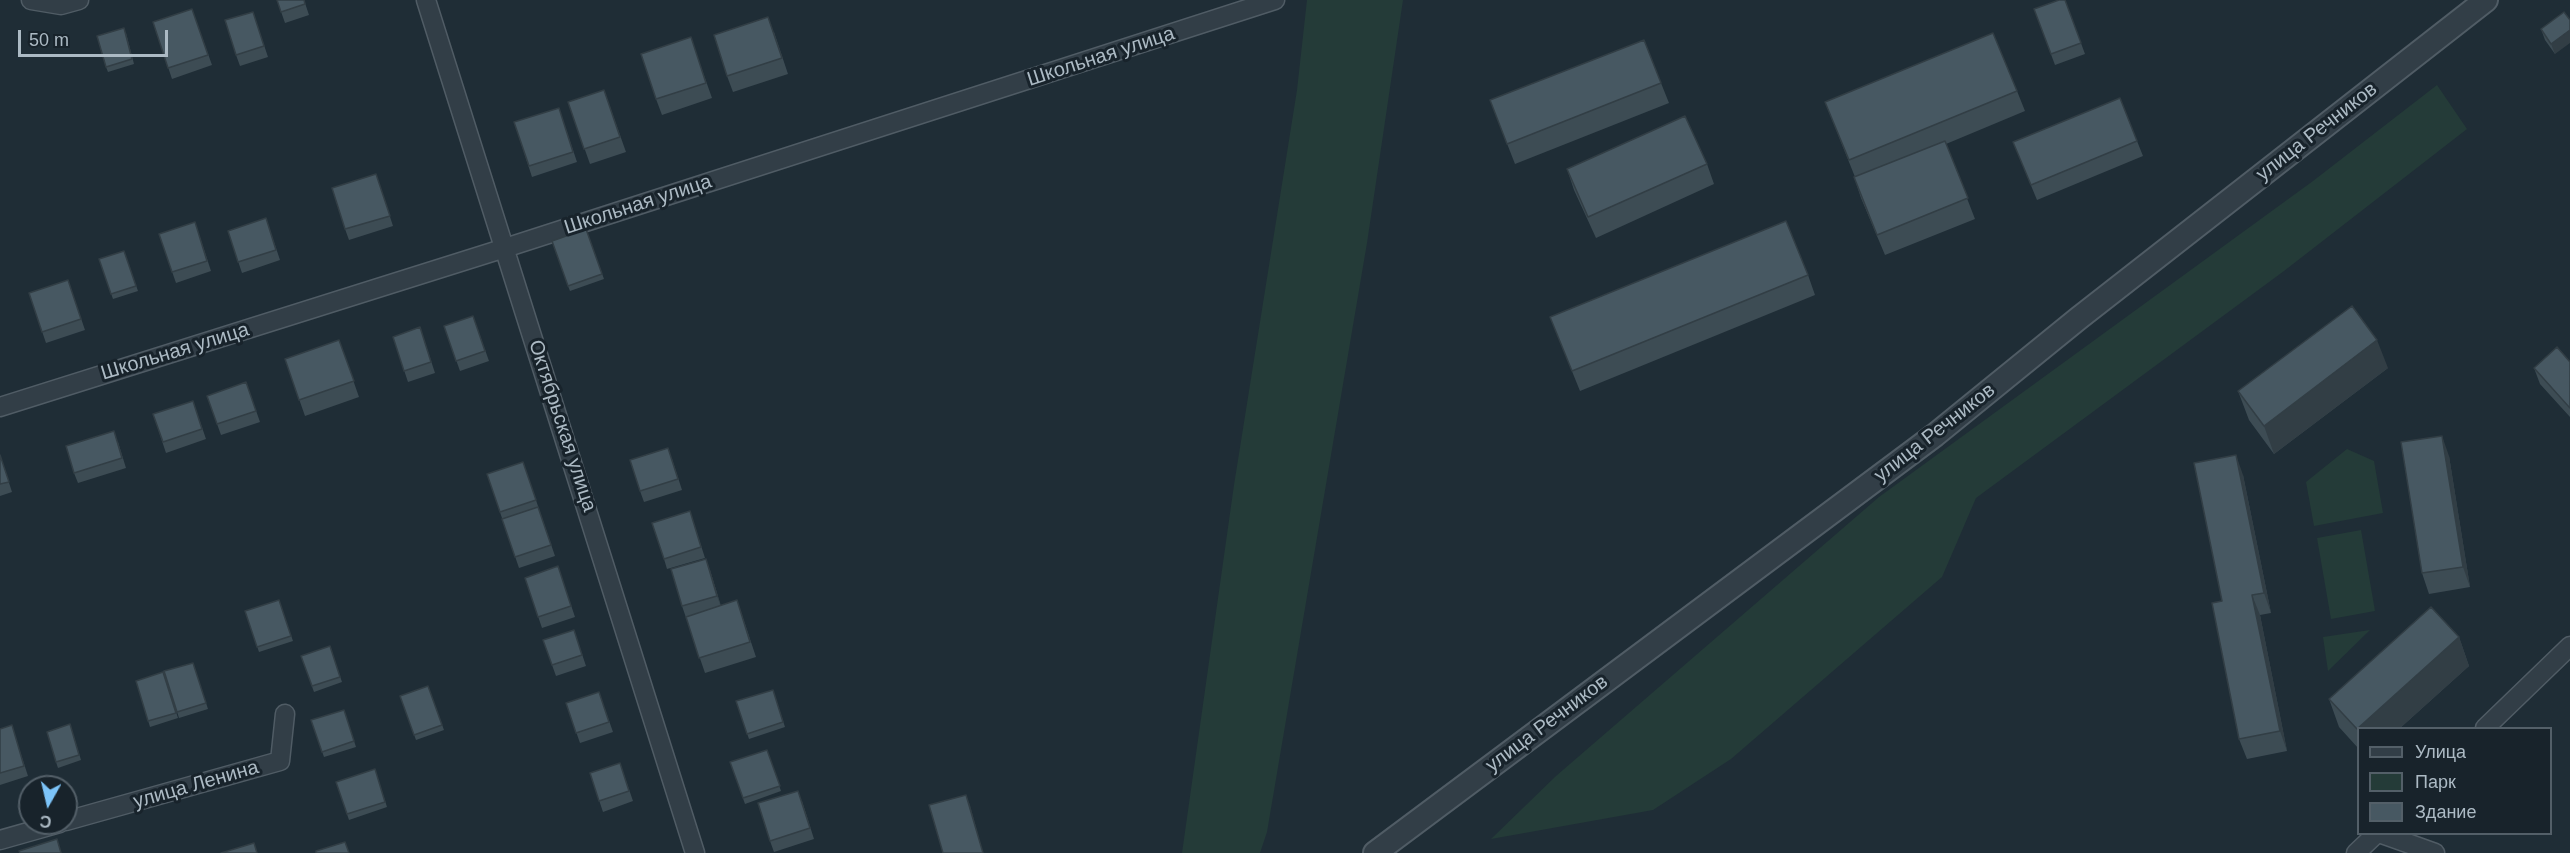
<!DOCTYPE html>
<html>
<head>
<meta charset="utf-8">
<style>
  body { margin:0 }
  #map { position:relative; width:2570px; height:853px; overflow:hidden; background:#1f2d36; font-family:Arial,sans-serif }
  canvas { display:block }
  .legend { position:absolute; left:2357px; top:727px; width:195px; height:108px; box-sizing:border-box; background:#18232b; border:2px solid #535f68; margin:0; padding:8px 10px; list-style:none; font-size:18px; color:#acbac4 }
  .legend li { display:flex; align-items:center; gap:12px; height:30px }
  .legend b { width:30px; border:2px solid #535f68 }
  .north { position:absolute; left:18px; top:775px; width:60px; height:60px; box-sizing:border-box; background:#18232b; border:2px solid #535f68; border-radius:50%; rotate:188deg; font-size:16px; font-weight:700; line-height:24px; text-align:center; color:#acbac4 }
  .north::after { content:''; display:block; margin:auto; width:21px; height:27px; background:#7cc4f9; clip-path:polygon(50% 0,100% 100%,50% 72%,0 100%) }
  .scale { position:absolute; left:18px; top:30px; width:150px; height:27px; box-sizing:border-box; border:3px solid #acbac4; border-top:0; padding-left:8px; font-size:18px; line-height:21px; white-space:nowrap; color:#acbac4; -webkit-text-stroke:4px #18232b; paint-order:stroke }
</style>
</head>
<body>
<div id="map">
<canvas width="2570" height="853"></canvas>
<ul class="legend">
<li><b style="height:8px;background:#323e47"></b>Улица</li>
<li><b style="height:16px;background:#243b38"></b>Парк</li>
<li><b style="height:16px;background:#475862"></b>Здание</li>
</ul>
<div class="north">С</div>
<div class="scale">50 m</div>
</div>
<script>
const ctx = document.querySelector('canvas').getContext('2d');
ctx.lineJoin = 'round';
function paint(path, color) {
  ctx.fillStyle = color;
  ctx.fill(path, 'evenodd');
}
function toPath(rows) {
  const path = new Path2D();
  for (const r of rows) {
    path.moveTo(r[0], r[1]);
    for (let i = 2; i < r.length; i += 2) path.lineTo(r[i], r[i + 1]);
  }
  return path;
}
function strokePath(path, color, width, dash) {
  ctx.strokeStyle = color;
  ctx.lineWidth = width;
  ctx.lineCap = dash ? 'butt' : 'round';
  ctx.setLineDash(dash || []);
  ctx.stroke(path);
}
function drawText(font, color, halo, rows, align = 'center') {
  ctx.font = font + ' Arial,sans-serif';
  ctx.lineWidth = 6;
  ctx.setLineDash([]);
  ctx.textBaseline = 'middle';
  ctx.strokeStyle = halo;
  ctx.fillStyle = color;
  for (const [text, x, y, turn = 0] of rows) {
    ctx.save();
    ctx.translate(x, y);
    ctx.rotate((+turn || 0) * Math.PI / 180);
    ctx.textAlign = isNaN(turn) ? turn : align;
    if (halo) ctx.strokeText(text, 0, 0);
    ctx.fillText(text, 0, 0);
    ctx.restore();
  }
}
paint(toPath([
  [1307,0,1403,0,1367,243,1267,832,1260,853,1182,853,1234,485,1297,90],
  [2437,85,2467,129,2284,271,1976,498,1942,577,1731,759,1653,810,1491,839,1556,776,1879,497,2313,181],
  [2347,449,2374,461,2383,513,2314,526,2306,482],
  [2361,530,2375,611,2331,619,2317,538],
  [2370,630,2328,671,2323,637]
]), '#243b38');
const minor = toPath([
  [31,0,61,5,79,0],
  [426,0,695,853],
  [0,407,505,248,1275,0],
  [2485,728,2570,646],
  [66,821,280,761,285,714],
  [2382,834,2435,853],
  [0,840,60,823],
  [2356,853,2376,834]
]);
const tertiary = toPath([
  [1375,853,1935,435,2079,318,2486,0]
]);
strokePath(minor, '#505c65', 21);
strokePath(tertiary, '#505c65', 26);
strokePath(minor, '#323e47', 18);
strokePath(tertiary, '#323e47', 22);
paint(toPath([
  [277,0,304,0,309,15,285,23],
  [2065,0,2085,54,2055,65,2034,9],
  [192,9,212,65,172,79,153,22],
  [253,12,268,57,240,66,236,55],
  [2564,12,2555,54,2545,40,2541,29],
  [774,32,788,74,733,92,727,76],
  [126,33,134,64,108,72,106,67],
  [696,53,712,98,662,115,656,99],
  [1661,83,1669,103,1515,164,1490,100],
  [604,90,626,152,590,164,568,102],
  [2017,91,2025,111,1946,144,1975,219,1885,255,1861,198,1854,177,1855,177,1825,102],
  [559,108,577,162,532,177,514,122],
  [2137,141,2143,156,2037,200,2013,142],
  [1707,164,1714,184,1596,238,1574,190,1567,169],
  [376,174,393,226,349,240,345,229],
  [266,218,280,260,242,273,228,231],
  [195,222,211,271,176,283,159,234],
  [586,229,604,279,570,291,568,286],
  [124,251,138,291,113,299,99,259],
  [1808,275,1815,295,1580,391,1550,317],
  [68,280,85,330,46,343,29,293],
  [473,316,489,361,460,371,444,326],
  [420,327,435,373,408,382,393,337],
  [339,340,359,397,305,416,285,359],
  [2570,362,2570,417,2540,384,2534,368],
  [2388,368,2274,454,2249,420,2238,391],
  [246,382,260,422,221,435,207,396],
  [193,401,206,439,166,453,153,414],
  [118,442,126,468,78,483,74,473],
  [0,455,12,492,0,496],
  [2449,456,2470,587,2429,594,2422,573],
  [672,459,682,490,644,502,640,491],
  [523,462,555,556,519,568,487,474],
  [2243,475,2271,613,2260,615,2287,751,2247,759,2239,739],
  [690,511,705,558,667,569,664,559],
  [558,566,575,617,542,628,525,578],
  [710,570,721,606,737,600,756,657,705,673,682,606],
  [279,600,293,641,259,652,245,611],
  [574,630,586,666,556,676,543,640],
  [2459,637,2469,666,2399,729,2358,729,2358,748,2339,727,2329,699],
  [330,646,342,682,314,692,301,656],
  [193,663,208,709,179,718,164,671],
  [163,672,178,718,150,727,136,681],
  [428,686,444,730,416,740,400,696],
  [773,690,785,727,749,739,736,701],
  [599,692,613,732,580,743,566,703],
  [344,710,356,747,324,757,311,720],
  [70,724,81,760,58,768,56,762],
  [0,729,15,736,28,776,0,785],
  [767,750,781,791,745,804,730,762],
  [620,763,633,801,603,812,590,773],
  [375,769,387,807,349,820,336,782],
  [802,801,814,839,774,852,770,841]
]), '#3d4c54');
paint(toPath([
  [2570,30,2570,43,2555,54,2551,44],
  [2377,340,2388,368,2274,454,2264,426],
  [2442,436,2449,456,2470,587,2463,567],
  [2236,455,2243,475,2271,613,2264,593],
  [706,559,710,570,721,607,717,596],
  [2252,595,2260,615,2287,751,2280,731],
  [2459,637,2469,666,2399,729,2358,729,2358,734,2357,729],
  [966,795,970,805,983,853]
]), '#323e45');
const building = toPath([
  [277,0,304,0,305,4,281,12,277,0],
  [2059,0,2065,0,2081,43,2051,54,2034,9,2059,0],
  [192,9,208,55,168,68,153,22,192,9],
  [253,12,264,46,236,55,225,20,253,12],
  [2564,12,2570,20,2570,30,2551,44,2541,29,2564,12],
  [768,17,782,58,727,76,714,35,768,17],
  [124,28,132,59,106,67,97,36,124,28],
  [1993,33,2017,91,1849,160,1825,102,1993,33],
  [691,37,706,83,656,99,641,54,691,37],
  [1644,40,1661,83,1507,144,1490,100,1644,40],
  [604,90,620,137,584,149,568,102,604,90],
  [2120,98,2137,141,2031,185,2013,142,2120,98],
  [559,108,573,152,529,166,514,122,559,108],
  [1685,116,1707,164,1588,217,1567,169,1685,116],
  [1945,141,1968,198,1877,235,1854,177,1945,141],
  [376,174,390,216,345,229,332,188,376,174],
  [266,218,276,250,238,262,228,231,266,218],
  [1786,221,1808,275,1572,371,1550,317,1786,221],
  [195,222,207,261,172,272,159,234,195,222],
  [586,229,602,274,568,286,552,241,586,229],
  [124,251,136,286,111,294,99,259,124,251],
  [68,280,81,319,42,332,29,293,68,280],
  [2352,306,2377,340,2264,426,2238,391,2352,306],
  [473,316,485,351,456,361,444,326,473,316],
  [420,327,431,362,404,371,393,337,420,327],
  [339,340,354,381,299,400,285,359,339,340],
  [2557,347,2570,362,2570,408,2534,368,2557,347],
  [246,382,256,411,217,424,207,396,246,382],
  [193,401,202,429,163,442,153,414,193,401],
  [114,431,122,458,74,473,66,446,114,431],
  [2442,436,2463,567,2422,573,2401,442,2442,436],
  [668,448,678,479,640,491,630,460,668,448],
  [0,455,9,482,0,484,0,455],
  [2236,455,2264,593,2252,595,2280,731,2239,739,2212,603,2222,601,2194,463,2236,455],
  [523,462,536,500,500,512,487,474,523,462],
  [538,507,551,545,515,557,502,519,538,507],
  [690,511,701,547,664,559,652,523,690,511],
  [706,559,717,596,682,606,671,569,706,559],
  [558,566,571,606,538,617,525,578,558,566],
  [279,600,291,636,257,647,245,611,279,600],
  [737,600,750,642,699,658,686,617,737,600],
  [2431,607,2459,637,2357,729,2329,699,2431,607],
  [574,630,582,655,552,665,543,640,574,630],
  [330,646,340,677,312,686,301,656,330,646],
  [193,663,206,703,177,712,164,671,193,663],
  [163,672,176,713,148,721,136,681,163,672],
  [428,686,442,725,414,735,400,696,428,686],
  [773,690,783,722,747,734,736,701,773,690],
  [599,692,609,722,576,733,566,703,599,692],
  [344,710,354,741,322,752,311,720,344,710],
  [70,724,79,755,56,762,47,732,70,724],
  [12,725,24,766,0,773,0,729,12,725],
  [767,750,780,786,743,798,730,762,767,750],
  [620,763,629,791,599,801,590,773,620,763],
  [375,769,385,802,347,814,336,782,375,769],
  [798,791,810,828,770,841,758,803,798,791],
  [966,795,983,853,943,853,929,805,966,795],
  [57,839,61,853,20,853,19,851,57,839],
  [345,842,349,853,316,853,316,851,345,842],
  [254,843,257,853,221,853,254,843]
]);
paint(building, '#475862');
strokePath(building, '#323e45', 1.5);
drawText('20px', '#acbac4', '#18232b', [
  ["Школьная улица",1101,57,-18],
  ["улица Речников",2317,132,-38],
  ["Школьная улица",638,205,-18],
  ["Школьная улица",175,352,-17],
  ["Октябрьская улица",562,426,72],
  ["улица Речников",1935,433,-38],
  ["улица Речников",1547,724,-37],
  ["улица Ленина",196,785,-16]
]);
</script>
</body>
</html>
